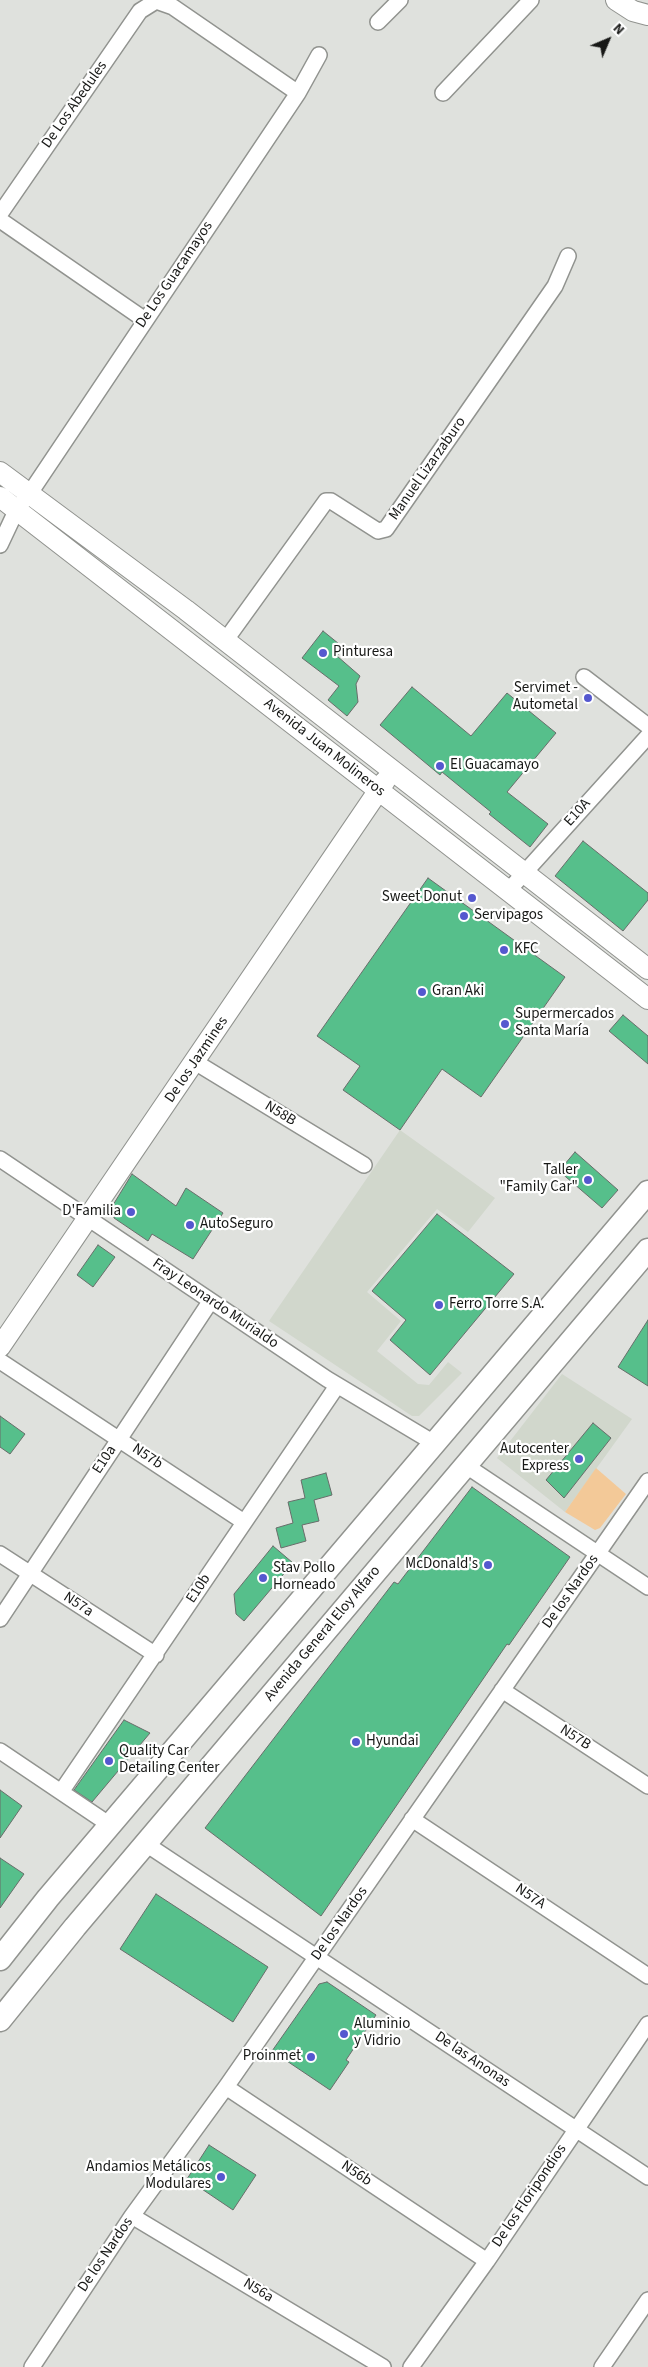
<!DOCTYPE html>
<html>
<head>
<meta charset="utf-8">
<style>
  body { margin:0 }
  #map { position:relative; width:648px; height:2367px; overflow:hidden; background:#dfe1dd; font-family:"Source Sans 3",sans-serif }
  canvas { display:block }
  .north { position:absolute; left:583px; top:15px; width:50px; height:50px; -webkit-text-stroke:4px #fff; paint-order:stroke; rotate:45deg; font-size:14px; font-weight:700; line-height:20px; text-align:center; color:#171816 }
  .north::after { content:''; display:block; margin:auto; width:18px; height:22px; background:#171816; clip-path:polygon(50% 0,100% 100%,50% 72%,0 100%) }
</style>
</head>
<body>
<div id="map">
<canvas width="648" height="2367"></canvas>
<div class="north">N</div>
</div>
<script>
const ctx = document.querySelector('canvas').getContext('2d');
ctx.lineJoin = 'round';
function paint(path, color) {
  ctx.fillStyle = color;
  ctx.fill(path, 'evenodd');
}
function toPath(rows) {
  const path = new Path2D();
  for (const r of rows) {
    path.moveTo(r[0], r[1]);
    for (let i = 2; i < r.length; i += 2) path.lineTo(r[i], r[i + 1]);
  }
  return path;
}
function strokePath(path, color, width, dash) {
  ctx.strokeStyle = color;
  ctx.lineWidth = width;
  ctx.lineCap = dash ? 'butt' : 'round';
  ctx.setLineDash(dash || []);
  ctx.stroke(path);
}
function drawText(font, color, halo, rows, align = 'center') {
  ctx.font = font + ' "Source Sans 3",sans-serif';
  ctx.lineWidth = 4.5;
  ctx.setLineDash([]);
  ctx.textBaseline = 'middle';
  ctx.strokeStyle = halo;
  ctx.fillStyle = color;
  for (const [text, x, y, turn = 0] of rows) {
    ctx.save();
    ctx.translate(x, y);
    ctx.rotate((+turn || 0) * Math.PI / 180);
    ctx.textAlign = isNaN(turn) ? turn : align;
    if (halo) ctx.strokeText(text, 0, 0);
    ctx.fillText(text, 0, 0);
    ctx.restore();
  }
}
paint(toPath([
  [400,1130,495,1198,468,1232,437,1209,367,1292,401,1321,377,1351,418,1384,429,1385,448,1362,462,1373,419,1416,412,1416,269,1321],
  [562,1374,632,1419,565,1512,497,1458]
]), '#d1d7cc');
paint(toPath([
  [596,1468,626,1494,600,1528,595,1530,565,1512]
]), '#f3c998');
const building = toPath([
  [323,631,344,648,337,656,360,676,356,684,358,702,347,716,328,700,339,686,302,658,323,631],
  [412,687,471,736,507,693,556,733,507,792,548,824,530,847,489,814,491,812,442,772,440,775,380,725,412,687],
  [583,841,648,893,648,900,623,931,555,876,583,841],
  [428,878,565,977,481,1097,442,1069,400,1130,343,1090,360,1066,317,1036,428,878],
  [623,1015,648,1036,648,1064,609,1031,623,1015],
  [575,1152,618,1190,602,1208,559,1171,575,1152],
  [132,1174,176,1206,186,1188,223,1213,193,1259,152,1234,148,1241,114,1218,113,1205,132,1174],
  [437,1214,514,1274,430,1375,390,1340,406,1320,372,1291,437,1214],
  [98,1245,115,1257,93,1287,77,1275,98,1245],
  [648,1320,648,1386,618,1367,648,1320],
  [0,1416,25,1434,10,1454,0,1447,0,1416],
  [593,1423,611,1438,564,1498,546,1480,593,1423],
  [326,1473,332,1495,314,1500,319,1521,302,1525,306,1541,281,1548,276,1528,293,1523,288,1502,305,1498,301,1480,326,1473],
  [472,1487,570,1557,509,1645,507,1644,321,1916,205,1828,394,1582,398,1584,472,1487],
  [273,1546,293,1563,244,1621,236,1614,234,1594,273,1546],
  [124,1720,150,1733,92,1802,74,1790,124,1720],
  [0,1790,22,1806,0,1838,0,1790],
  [0,1858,24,1874,0,1908,0,1858],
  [156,1894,268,1967,233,2022,120,1949,156,1894],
  [327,1982,376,2015,346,2060,349,2062,330,2090,272,2051,319,1984,327,1982],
  [209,2145,256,2175,233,2210,187,2179,209,2145]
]);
paint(building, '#56bf8b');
strokePath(building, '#686d6a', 1);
const street = toPath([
  [378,22,400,0],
  [443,93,531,0],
  [0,214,140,11,156,1,173,7,298,93],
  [0,220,145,320],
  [0,545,17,509,30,493,298,93,319,55],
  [225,641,326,501,331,501,378,531,386,529,555,286,568,256],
  [584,677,648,726],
  [508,891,648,736],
  [195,1062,364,1165],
  [0,1159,327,1379,434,1443],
  [0,1361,244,1522],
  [465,1465,648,1587],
  [0,1554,156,1655],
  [0,1619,210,1302],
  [502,1690,648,1786],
  [0,1751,110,1825],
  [61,1792,337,1386],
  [412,1819,648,1976],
  [146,1844,648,2177],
  [226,2087,487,2261],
  [132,2216,383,2367],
  [32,2367,132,2216,226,2087,648,1481],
  [411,2367,487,2261,648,2024],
  [602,2367,648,2300]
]);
const secondary = toPath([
  [616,0,633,11,648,15],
  [0,472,186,610,648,969],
  [0,497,648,999],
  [0,1347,385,781]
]);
const primary = toPath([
  [0,1959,48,1898,648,1192],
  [0,2020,75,1927,648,1250]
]);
strokePath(street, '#91938f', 18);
strokePath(secondary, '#91938f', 22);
strokePath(primary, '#91938f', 25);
strokePath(street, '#fff', 15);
strokePath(secondary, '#fff', 20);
strokePath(primary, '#fff', 22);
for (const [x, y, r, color] of [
  [323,653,5,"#5558cf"],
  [588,698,5,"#5558cf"],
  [440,766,5,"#5558cf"],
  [472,898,5,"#5558cf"],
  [464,916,5,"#5558cf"],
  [504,950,5,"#5558cf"],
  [422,992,5,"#5558cf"],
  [505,1024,5,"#5558cf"],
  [588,1180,5,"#5558cf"],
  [131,1212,5,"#5558cf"],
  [190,1225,5,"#5558cf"],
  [439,1305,5,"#5558cf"],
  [579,1459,5,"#5558cf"],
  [488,1565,5,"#5558cf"],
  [263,1578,5,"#5558cf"],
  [356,1742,5,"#5558cf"],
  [109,1761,5,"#5558cf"],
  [344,2034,5,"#5558cf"],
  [311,2057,5,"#5558cf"],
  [221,2177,5,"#5558cf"]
]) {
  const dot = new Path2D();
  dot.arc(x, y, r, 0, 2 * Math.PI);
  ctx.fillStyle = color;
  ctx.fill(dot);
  strokePath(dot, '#fff', 2);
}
drawText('15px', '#171816', '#fff', [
  ["De Los Abedules",75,105,-55],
  ["De Los Guacamayos",175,275,-56],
  ["Manuel Lizarzaburo",428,469,-55],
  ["Avenida Juan Molineros",324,748,38],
  ["E10A",578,813,-48],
  ["De los Jazmines",197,1060,-56],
  ["N58B",280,1114,31],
  ["Fray Leonardo Murialdo",215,1304,34],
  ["N57b",147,1457,34],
  ["E10a",105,1460,-57],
  ["E10b",199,1589,-57],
  ["De los Nardos",571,1592,-55],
  ["N57a",78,1605,33],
  ["Avenida General Eloy Alfaro",323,1634,-50],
  ["N57B",575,1738,33],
  ["N57A",530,1897,34],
  ["De los Nardos",340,1924,-55],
  ["De las Anonas",472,2060,34],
  ["N56b",356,2174,34],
  ["De los Floripondios",530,2196,-56],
  ["De los Nardos",106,2255,-56],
  ["N56a",258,2291,31]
]);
drawText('15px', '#171816', '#fff', [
  ["Pinturesa",333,653],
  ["Servimet -",578,689,"right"],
  ["Autometal",578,706,"right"],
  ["El Guacamayo",450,766],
  ["Sweet Donut",462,898,"right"],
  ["Servipagos",474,916],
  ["KFC",514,950],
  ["Gran Aki",432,992],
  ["Supermercados",515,1015],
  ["Santa María",515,1032],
  ["Taller",578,1171,"right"],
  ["\"Family Car\"",578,1188,"right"],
  ["D'Familia",121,1212,"right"],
  ["AutoSeguro",200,1225],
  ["Ferro Torre S.A.",449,1305],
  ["Autocenter",569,1450,"right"],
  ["Express",569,1467,"right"],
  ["McDonald's",478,1565,"right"],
  ["Stav Pollo",273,1569],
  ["Horneado",273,1586],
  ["Hyundai",366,1742],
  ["Quality Car",119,1752],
  ["Detailing Center",119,1769],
  ["Aluminio",354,2025],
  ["y Vidrio",354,2042],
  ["Proinmet",301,2057,"right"],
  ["Andamios Metálicos",211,2168,"right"],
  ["Modulares",211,2185,"right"]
], 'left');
</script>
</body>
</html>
